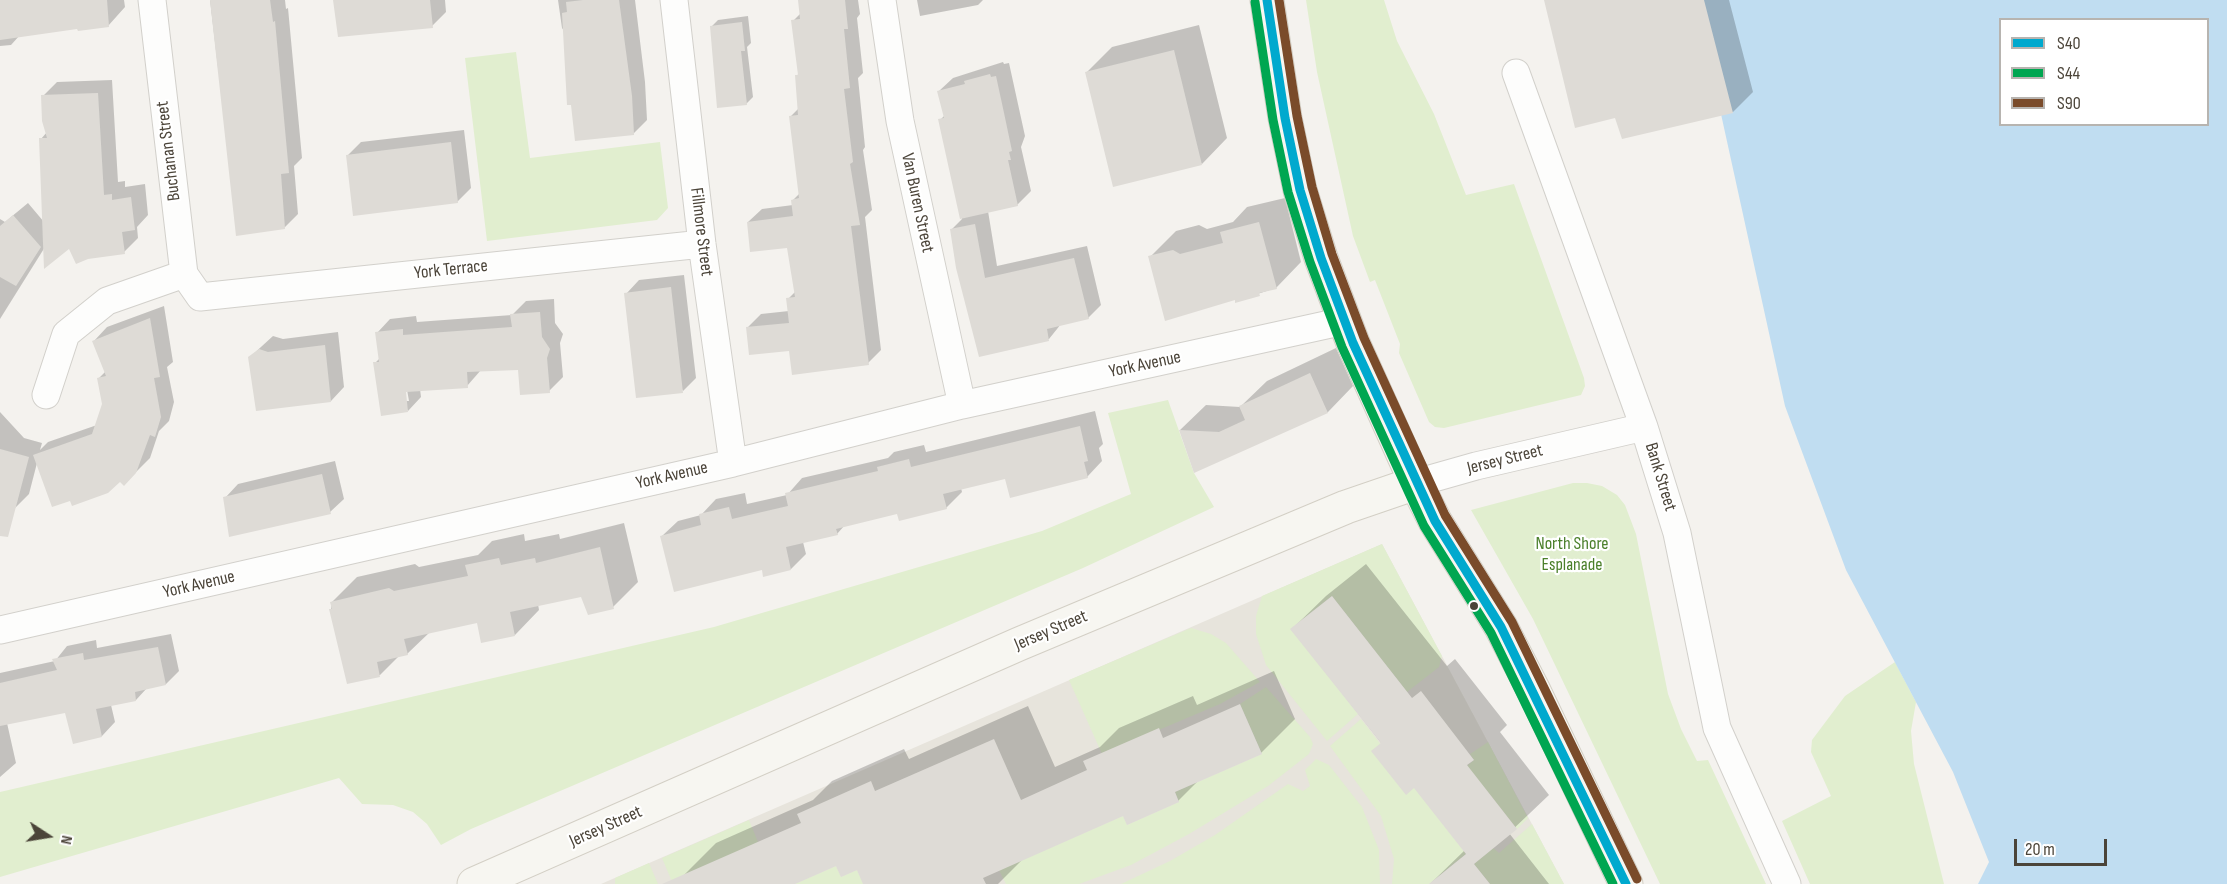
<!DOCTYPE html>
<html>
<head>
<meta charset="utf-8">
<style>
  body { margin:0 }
  #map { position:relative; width:2227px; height:884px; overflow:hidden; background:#f4f2ee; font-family:"Sofia Sans Condensed",sans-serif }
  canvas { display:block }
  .legend { position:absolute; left:1999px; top:18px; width:210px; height:108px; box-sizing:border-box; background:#fff; border:2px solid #b7b4b0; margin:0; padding:8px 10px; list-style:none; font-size:18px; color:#4b4439 }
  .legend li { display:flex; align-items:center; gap:12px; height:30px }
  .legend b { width:30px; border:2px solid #b7b4b0 }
  .north { position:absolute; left:18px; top:806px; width:60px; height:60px; -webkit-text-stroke:4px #fff; paint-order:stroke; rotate:102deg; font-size:16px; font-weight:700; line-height:24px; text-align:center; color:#4b4439 }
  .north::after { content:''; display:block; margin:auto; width:21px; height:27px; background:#4b4439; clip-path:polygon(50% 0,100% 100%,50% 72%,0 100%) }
  .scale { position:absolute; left:2014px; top:839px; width:93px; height:27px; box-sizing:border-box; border:3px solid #4b4439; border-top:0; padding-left:8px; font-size:18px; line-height:21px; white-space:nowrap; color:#4b4439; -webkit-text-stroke:4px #fff; paint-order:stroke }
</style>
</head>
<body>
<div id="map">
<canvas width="2227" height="884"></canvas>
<ul class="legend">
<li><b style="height:8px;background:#00a9ce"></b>S40</li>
<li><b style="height:8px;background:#00a651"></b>S44</li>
<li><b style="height:8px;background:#7a4b2a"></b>S90</li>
</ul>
<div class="north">N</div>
<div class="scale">20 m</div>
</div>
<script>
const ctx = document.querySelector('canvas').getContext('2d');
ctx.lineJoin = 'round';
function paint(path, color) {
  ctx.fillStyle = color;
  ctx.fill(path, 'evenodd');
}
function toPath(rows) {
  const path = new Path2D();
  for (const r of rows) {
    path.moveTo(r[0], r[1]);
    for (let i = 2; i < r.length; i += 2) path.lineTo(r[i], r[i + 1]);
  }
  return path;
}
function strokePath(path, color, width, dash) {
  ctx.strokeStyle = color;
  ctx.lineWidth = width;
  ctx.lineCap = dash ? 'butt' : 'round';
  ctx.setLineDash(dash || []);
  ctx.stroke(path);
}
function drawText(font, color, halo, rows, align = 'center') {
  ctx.font = font + ' "Sofia Sans Condensed",sans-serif';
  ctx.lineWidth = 4.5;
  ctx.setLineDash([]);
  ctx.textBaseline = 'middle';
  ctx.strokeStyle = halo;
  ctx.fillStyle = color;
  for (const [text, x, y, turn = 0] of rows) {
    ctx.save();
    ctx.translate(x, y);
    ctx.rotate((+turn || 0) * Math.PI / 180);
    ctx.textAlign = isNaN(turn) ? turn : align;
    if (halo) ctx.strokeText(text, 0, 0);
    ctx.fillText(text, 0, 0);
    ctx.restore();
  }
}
paint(toPath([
  [1382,544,1564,884,601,884]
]), '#e7e4dc');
paint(toPath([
  [1306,0,1384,0,1397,41,1434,114,1466,195,1514,184,1584,378,1585,386,1581,395,1444,428,1435,427,1429,422,1399,353,1400,344,1375,280,1370,282,1353,236,1317,72],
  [516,52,530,158,660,142,668,208,657,220,487,241,465,58],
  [1168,400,1194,473,1214,507,1083,568,471,829,441,845,427,824,413,812,393,805,362,804,339,778,0,877,0,792,714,627,1042,531,1131,494,1108,413],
  [1573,483,1587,483,1602,486,1617,495,1625,505,1636,534,1668,694,1681,729,1697,761,1708,760,1766,884,1660,884,1533,619,1471,510],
  [1382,544,1442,656,1439,667,1407,692,1332,596,1291,629,1358,714,1327,741,1266,665,1256,634,1256,616,1262,596],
  [1191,628,1211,634,1226,643,1260,682,1220,704,1102,754,1069,680],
  [1895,662,1916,702,1911,731,1914,764,1944,884,1810,884,1782,821,1831,796,1811,752,1812,740,1845,696],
  [1266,687,1310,737,1313,744,1309,754,1268,786,1189,834,1131,865,1079,884,1006,884,999,870,1123,816,1127,825,1179,802,1175,792,1262,754,1240,704],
  [1361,719,1466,854,1429,884,1392,884,1394,859,1381,816,1330,746],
  [1488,742,1528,818,1517,829,1467,766,1474,760,1470,754],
  [1316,759,1329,765,1362,807,1379,850,1380,884,1121,884,1170,861,1215,835,1288,784,1303,791,1310,786,1305,770],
  [749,820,758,842,673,884,662,858],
  [1532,824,1564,884,1490,884,1474,864,1493,848,1499,853],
  [649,863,658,884,615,884,615,878],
  [836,866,841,877,857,870,863,883,867,884,795,884]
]), '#e1eecf');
paint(toPath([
  [1696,0,2227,0,2227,884,1978,884,1989,862,1953,772,1846,570,1785,406],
  [2000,20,2208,20,2208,124,2000,124]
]), '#c0ddf1');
paint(toPath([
  [0,0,124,0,125,7,108,26,79,27,20,35,11,45,0,46],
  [210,0,285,0,286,9,288,8,302,158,294,166,298,214,284,228,218,68],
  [335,0,445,0,446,12,432,26],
  [558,0,635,0,645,82,647,120,633,134,562,28],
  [799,0,858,0,860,14,857,18,863,73,858,78,865,147,863,150,872,210,865,217,881,350,868,363,790,349,748,327,761,314,789,311,788,299,796,291,788,246,748,222,762,209,793,205,793,200,800,193,790,117,799,108,796,76,800,73,793,21,801,13],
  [917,0,983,0,978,5,920,16],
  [1545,0,1729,0,1753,92,1733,112,1616,116],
  [748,16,751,43,747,47,753,97,746,104,712,26,718,20],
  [1199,25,1227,138,1202,164,1087,72,1112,47],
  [1003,62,1004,64,1009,63,1025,136,1021,147,1031,191,1017,205,988,211,997,266,1087,246,1101,305,1088,318,1061,324,1049,339,980,355,952,229,962,219,940,120,945,115,939,91,953,78],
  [112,80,118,182,125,181,125,187,145,184,148,215,137,227,138,238,124,252,70,246,45,247,0,319,0,219,5,222,28,203,44,222,41,139,47,132,43,96,57,82],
  [464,130,471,188,457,202,348,155,361,142],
  [1285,198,1301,262,1276,288,1236,301,1236,298,1150,257,1176,231,1199,225,1207,229,1233,222,1247,207],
  [684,275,696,378,683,391,626,294,639,280],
  [554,299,555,323,563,334,560,343,563,377,549,391,519,369,481,370,467,386,420,389,421,397,408,411,375,363,380,358,377,333,390,319,416,316,417,322,512,315,526,301],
  [406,384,409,401,405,401],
  [164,306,173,362,167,367,174,402,169,421,159,431,150,458,124,484,120,480,37,463,29,494,15,508,0,504,0,412,24,438,42,443,40,450,48,442,97,425,103,404,99,378,105,372,94,341,107,327],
  [338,332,344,387,331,401,250,357,273,336,283,339],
  [1336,348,1353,386,1328,412,1195,471,1180,430,1206,405,1240,407,1267,381],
  [1095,411,1103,444,1099,448,1102,461,1087,477,1006,478,961,488,962,492,946,508,898,513,845,525,837,534,803,542,806,554,791,569,763,568,662,536,678,521,701,515,716,499,745,493,747,504,787,495,802,478,888,458,894,452,924,445,926,452],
  [335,461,344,499,330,512,225,498,238,484],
  [624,523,638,582,613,607,582,595,538,604,539,610,515,635,478,621,430,632,407,654,399,656,380,675,348,683,331,610,332,602,357,577,415,564,419,567,478,555,492,541,524,534,525,541,559,534,560,539],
  [1366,564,1447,666,1455,659,1507,725,1500,732,1549,795,1509,833,1549,884,1430,884,1465,850,1292,629,1326,596],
  [171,634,179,671,166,684,147,688,136,700,111,705,115,722,102,736,74,742,66,711,7,723,16,763,0,777,0,673,55,661,67,646,96,640,97,648],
  [1274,671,1295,719,1261,753,1199,780,1178,801,1124,814,1023,859,998,884,865,884,858,868,837,864,791,884,686,884,683,876,716,843,813,800,832,781,904,749,909,759,1028,706,1055,767,1100,747,1119,728,1193,696,1197,705]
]), '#0003');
paint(toPath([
  [0,0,107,0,109,27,78,31,77,29,0,40],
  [210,0,270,0,273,22,275,21,289,173,281,174,285,229,236,236],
  [333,0,430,0,433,28,338,37],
  [583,0,619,0,632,96,634,135,575,141,571,105,567,105,562,13,567,12,566,2],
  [798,0,845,0,848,29,844,29,850,88,844,89,853,162,850,164,860,225,851,226,869,365,792,375,789,351,749,355,746,327,789,323,786,298,795,297,787,248,750,252,747,222,793,216,791,200,799,198,789,116,798,115,795,75,798,75,791,20,800,19],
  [1544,0,1704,0,1733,113,1622,139,1615,118,1575,128],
  [742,22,745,51,741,51,747,105,717,108,710,26],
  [1174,50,1202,165,1113,187,1085,72],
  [990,74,991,77,996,76,1004,113,1012,151,1009,152,1011,160,1008,160,1018,206,960,219,938,119,944,118,937,91,965,84,964,81],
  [98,93,104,195,112,194,112,200,131,197,135,230,122,232,125,254,88,259,76,264,69,249,44,269,39,138,47,138,42,121,41,95],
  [451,142,458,203,353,216,346,155],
  [13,215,41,247,16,286,0,277,0,226],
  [1259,222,1277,289,1259,293,1260,296,1235,303,1235,300,1165,321,1148,256,1173,250,1180,254,1223,243,1220,232],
  [975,224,985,278,1074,258,1089,319,1047,329,1049,341,979,357,956,268,950,229],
  [671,287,683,393,636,398,624,293],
  [540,312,542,337,550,349,547,358,550,393,520,395,518,370,467,372,468,388,406,392,408,412,381,416,373,362,379,362,375,332,403,329,403,335,512,327,510,314],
  [150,318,160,377,154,378,161,417,155,437,150,435,136,473,124,486,120,482,108,493,72,506,70,501,52,507,33,455,92,434,102,404,97,378,106,376,92,341],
  [325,345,331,402,256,411,248,357,259,349,268,352],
  [1310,373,1328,413,1194,473,1179,430,1219,432,1245,420,1239,406],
  [1080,426,1088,461,1084,462,1088,478,1010,498,1005,479,943,494,947,509,899,521,897,514,836,529,838,535,786,547,791,570,763,577,762,570,674,592,660,536,701,525,699,514,729,507,732,519,788,506,785,493,878,471,877,467,909,459,911,467],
  [0,449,29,457,8,537,0,536],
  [322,474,331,514,229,537,223,497],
  [600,547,614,609,588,615,581,597,510,612,515,636,481,643,477,623,404,639,408,655,377,662,380,677,347,684,329,609,332,609,330,602,389,588,394,591,468,576,465,565,499,558,501,565,535,558,536,563],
  [1332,596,1412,698,1421,691,1474,760,1467,765,1517,829,1474,864,1490,884,1429,884,1466,854,1414,788,1406,795,1371,751,1381,743,1290,629],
  [158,647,166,685,135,692,136,701,96,709,102,737,73,744,65,713,0,726,0,683,57,670,52,659,83,653,84,660],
  [1240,704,1262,754,1175,792,1179,802,1127,825,1123,816,983,878,986,884,863,884,857,870,841,877,836,866,795,884,662,884,801,823,797,814,871,781,875,791,994,739,1021,800,1087,770,1083,761,1159,728,1163,738]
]), '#dedbd6');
const street = toPath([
  [152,0,184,274,200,297,702,244],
  [674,0,702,244,733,463],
  [882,0,900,121,962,405],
  [1516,73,1644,427,1677,533,1717,728,1787,884],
  [46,395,66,334,107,301,184,274],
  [1416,483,1476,466,1644,427],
  [0,630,733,463,962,405,1344,321]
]);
const secondary = toPath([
  [1267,0,1285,118,1300,190,1321,258,1353,343,1416,483,1435,521,1501,627,1534,691,1626,884],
  [474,884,1019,644,1346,507,1416,483]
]);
strokePath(street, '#d2d0cb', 29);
strokePath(secondary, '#d3cfc5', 35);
strokePath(street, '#fdfdfc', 27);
strokePath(secondary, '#f7f6f1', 33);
strokePath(toPath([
  [1267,0,1285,118,1300,190,1321,258,1353,343,1435,521,1501,627,1626,884]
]), '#00a9ce', 9);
strokePath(toPath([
  [1255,2,1273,120,1288,192,1310,262,1342,347,1424,526,1491,633,1613,884]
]), '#00a651', 9);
strokePath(toPath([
  [1279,0,1297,116,1312,187,1332,254,1364,338,1445,515,1512,622,1637,879]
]), '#7a4b2a', 9);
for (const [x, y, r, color] of [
  [1474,606,5,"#4b4439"]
]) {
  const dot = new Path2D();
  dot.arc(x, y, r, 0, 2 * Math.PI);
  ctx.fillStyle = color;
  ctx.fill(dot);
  strokePath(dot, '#fff', 2);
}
drawText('18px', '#4b4439', '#fff', [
  ["Buchanan Street",169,151,-97],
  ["Van Buren Street",917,203,78],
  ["Fillmore Street",701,232,83],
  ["York Terrace",451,270,-6],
  ["York Avenue",1145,365,-12],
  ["Jersey Street",1505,460,-14],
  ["York Avenue",672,476,-13],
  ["Bank Street",1660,477,73],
  ["York Avenue",199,585,-13],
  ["Jersey Street",1051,631,-23],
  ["Jersey Street",606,827,-24]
]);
drawText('18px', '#4a7f2a', '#fff', [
  ["North Shore",1572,544],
  ["Esplanade",1572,565]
]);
</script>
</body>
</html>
